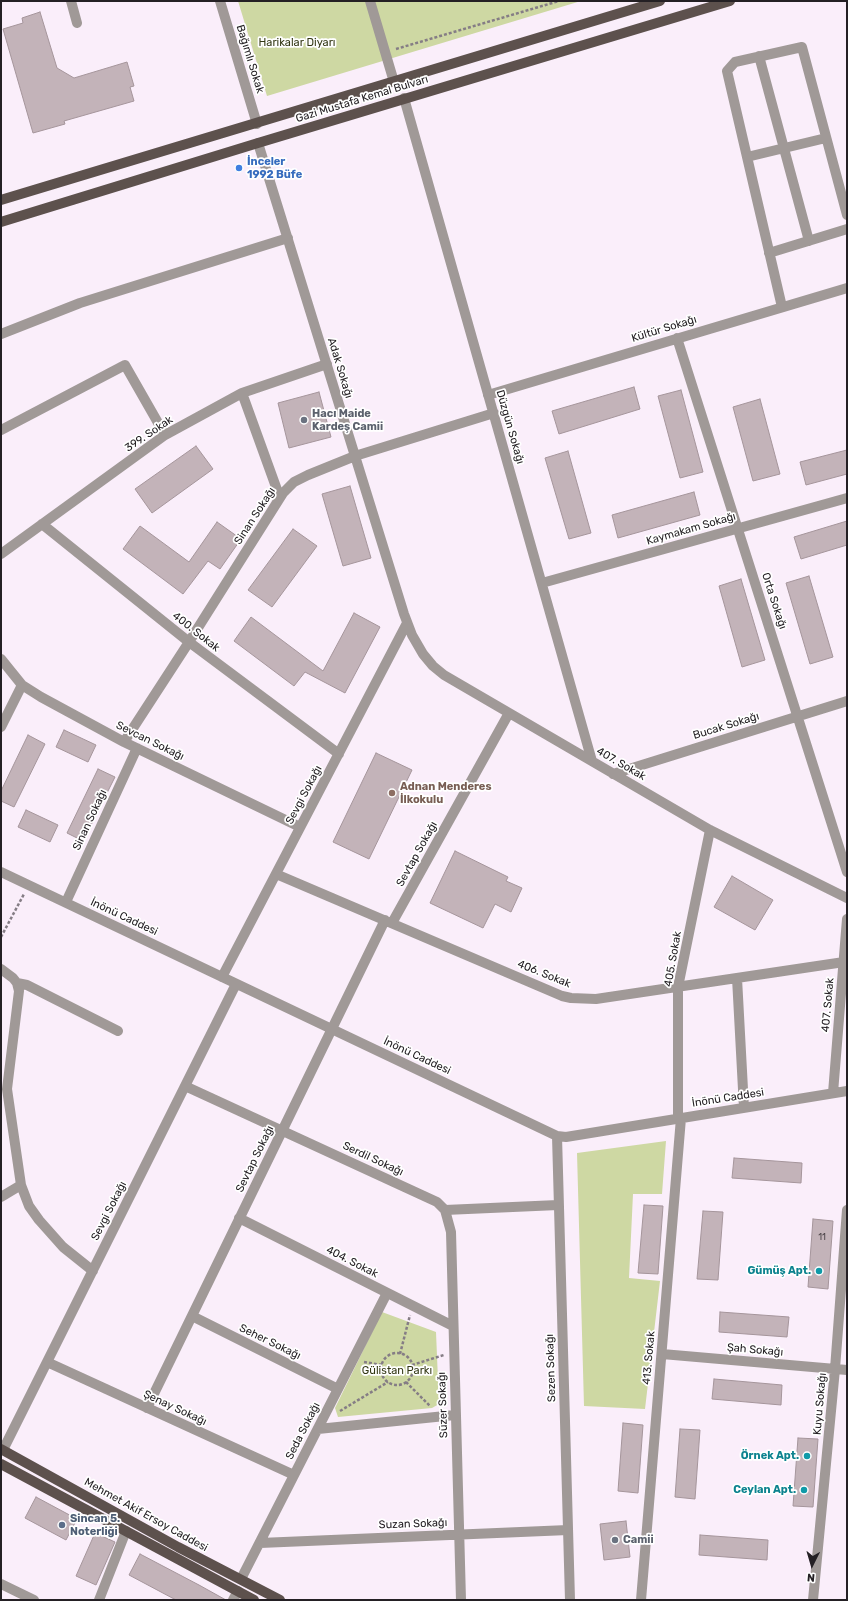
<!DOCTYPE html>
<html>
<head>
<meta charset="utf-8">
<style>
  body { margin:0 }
  #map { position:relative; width:848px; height:1601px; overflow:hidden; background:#faeefa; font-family:Rubik,sans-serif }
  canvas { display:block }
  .frame { position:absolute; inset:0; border:2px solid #242024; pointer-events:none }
  .north { position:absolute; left:792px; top:1545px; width:40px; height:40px; -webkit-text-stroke:3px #fff; paint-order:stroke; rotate:185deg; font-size:11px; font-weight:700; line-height:16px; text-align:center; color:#242024 }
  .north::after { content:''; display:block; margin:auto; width:14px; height:18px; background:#242024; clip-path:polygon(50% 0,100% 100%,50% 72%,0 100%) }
</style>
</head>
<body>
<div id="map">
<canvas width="848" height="1601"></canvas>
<div class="frame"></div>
<div class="north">N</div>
</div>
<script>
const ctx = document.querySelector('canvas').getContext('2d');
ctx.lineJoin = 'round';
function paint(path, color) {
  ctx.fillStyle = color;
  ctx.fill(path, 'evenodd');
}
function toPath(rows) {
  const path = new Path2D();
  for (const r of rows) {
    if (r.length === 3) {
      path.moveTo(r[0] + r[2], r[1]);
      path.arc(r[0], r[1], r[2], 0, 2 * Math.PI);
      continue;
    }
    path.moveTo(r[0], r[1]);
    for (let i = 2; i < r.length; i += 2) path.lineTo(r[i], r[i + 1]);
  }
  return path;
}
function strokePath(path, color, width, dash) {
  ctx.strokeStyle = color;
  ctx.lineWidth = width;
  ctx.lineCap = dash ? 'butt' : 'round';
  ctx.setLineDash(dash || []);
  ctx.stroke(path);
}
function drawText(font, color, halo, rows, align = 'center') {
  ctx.font = font + ' Rubik,sans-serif';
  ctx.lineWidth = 3.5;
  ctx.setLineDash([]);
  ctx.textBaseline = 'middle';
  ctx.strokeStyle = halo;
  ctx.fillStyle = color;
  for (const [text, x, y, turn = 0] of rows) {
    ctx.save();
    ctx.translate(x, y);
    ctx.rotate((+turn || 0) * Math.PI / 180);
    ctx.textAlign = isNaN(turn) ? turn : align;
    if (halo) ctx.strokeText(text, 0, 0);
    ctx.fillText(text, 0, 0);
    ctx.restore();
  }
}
paint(toPath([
  [238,1,581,1,267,96],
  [666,1141,662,1194,633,1194,629,1278,660,1281,645,1409,584,1406,577,1153],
  [382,1312,436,1332,439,1404,432,1408,338,1417,335,1408]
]), '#ced8a3');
const building = toPath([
  [40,12,57,68,74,78,127,62,134,86,130,87,134,101,64,121,65,124,33,133,3,29,23,23,22,18,40,12],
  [634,387,640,409,559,434,552,411,634,387],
  [681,390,703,472,680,478,658,396,681,390],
  [319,392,331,437,289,448,278,403,319,392],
  [760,399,780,474,753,481,733,407,760,399],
  [196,446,213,469,152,513,135,489,196,446],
  [847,450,847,474,806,485,800,462,847,450],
  [568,451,591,533,569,539,545,458,568,451],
  [350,486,371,558,343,566,322,494,350,486],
  [694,492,700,515,618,538,612,515,694,492],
  [847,521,847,545,801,559,794,537,847,521],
  [217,522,241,539,220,569,208,561,183,594,123,549,140,526,189,562,217,522],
  [293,529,317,546,272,607,248,590,293,529],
  [809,576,833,657,810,664,786,583,809,576],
  [741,579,765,660,742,667,719,586,741,579],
  [354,613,380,627,345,693,305,672,294,686,234,641,251,617,323,671,354,613],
  [64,730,96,745,88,762,56,747,64,730],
  [28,735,45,744,14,807,1,801,1,791,28,735],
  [376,753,412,770,369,859,333,842,376,753],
  [98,769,115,777,83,841,67,833,98,769],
  [26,810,58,825,50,842,18,827,26,810],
  [455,851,508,877,506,881,522,888,511,912,495,904,483,928,430,903,455,851],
  [732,876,773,900,755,930,714,907,732,876],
  [734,1158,802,1163,801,1183,732,1178,734,1158],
  [644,1205,663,1206,658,1274,638,1273,644,1205],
  [703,1211,723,1212,718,1280,697,1279,703,1211],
  [813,1219,833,1221,828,1289,808,1287,813,1219],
  [720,1312,789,1317,787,1337,719,1332,720,1312],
  [714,1379,782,1385,781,1405,712,1399,714,1379],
  [623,1423,643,1425,638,1493,618,1491,623,1423],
  [680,1429,700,1430,695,1499,675,1497,680,1429],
  [798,1438,818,1439,813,1507,793,1506,798,1438],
  [36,1497,77,1519,66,1540,25,1518,36,1497],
  [626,1521,630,1557,604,1560,600,1524,626,1521],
  [95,1533,115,1542,96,1585,76,1576,95,1533],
  [700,1535,768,1540,767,1560,699,1555,700,1535],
  [140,1554,199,1585,226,1600,176,1600,129,1575,140,1554]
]);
paint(building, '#c3b3b9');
strokePath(building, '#a5959b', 1);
strokePath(toPath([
  [396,49,559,1],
  [1,937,24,894],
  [397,1369,16],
  [400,1354,410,1315],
  [364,1362,382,1365],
  [412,1365,444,1355],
  [406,1382,430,1406],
  [340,1411,388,1382]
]), '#857d85', 2.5, [3, 2]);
strokePath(toPath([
  [71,1,77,23],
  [220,1,257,124],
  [370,1,394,82],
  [759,56,809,241],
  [404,98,592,761],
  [258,143,404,614,412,635,423,654,433,666,444,675,710,830,847,898],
  [747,157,826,138],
  [769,253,847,229],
  [782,307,727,71,735,62,802,47,847,215],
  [1,334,80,303,288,238],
  [677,338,847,872],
  [242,393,280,498],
  [488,395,847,288],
  [1,430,125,365,165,435],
  [42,524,189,642,339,754],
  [1,554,165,435,242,393,327,364],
  [542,583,847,498],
  [1,659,22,685,41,697,124,742,300,827],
  [1,727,22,685],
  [124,742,189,642,283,493,294,482,308,475,355,456,494,413],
  [613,774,847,701],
  [1,872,557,1136,566,1137,847,1091],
  [276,874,562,996,571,998,596,999,844,962],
  [66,902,137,748],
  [392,923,509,713],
  [1,969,13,978,17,983,19,991,7,1089,21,1185,29,1206,39,1220,63,1247,93,1271],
  [222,977,407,623],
  [737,978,744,1108],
  [17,983,27,985,118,1031],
  [185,1086,437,1202,445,1210,558,1205],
  [833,1093,847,919],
  [678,1118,678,987,710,830],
  [557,1136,570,1600],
  [1,1197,21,1185],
  [445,1210,451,1232,461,1600],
  [239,1218,453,1326],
  [192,1316,338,1389],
  [662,1354,847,1370],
  [47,1362,294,1475],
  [147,1408,385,920],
  [318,1429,455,1415],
  [3,1450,236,984],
  [260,1543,568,1530],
  [241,1579,387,1293],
  [1,1584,34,1600],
  [99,1600,126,1531],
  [233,1600,238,1591],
  [641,1600,681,1118],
  [813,1600,835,1369,847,1210]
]), '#a09997', 10);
strokePath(toPath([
  [1,200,660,1],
  [1,222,258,143,730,1],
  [1,1449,178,1547,280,1600],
  [1,1464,254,1600]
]), '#5d514d', 10);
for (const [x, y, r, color] of [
  [239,168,4,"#3f7fe0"],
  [304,420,4,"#6b7280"],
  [392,793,4,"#8d6e63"],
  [819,1271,4,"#0f9aa8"],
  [807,1456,4,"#0f9aa8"],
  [804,1490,4,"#0f9aa8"],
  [62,1525,4,"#5c6f8a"],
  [615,1540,4,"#6b7280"]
]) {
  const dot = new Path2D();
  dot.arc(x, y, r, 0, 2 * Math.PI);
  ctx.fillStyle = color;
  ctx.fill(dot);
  strokePath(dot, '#fff', 1.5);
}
drawText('9px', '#4c4549', null, [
  ["11",822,1237]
]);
drawText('11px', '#333814', '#fff', [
  ["Harikalar Diyarı",297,43],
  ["Gülistan Parkı",397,1371]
]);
drawText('11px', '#242024', '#fff', [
  ["Bağımlı Sokak",250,59,73],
  ["Gazi Mustafa Kemal Bulvarı",362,99,-17],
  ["Kültür Sokağı",664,329,-17],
  ["Adak Sokağı",340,368,73],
  ["Düzgün Sokağı",510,427,74],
  ["399. Sokak",149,434,-34],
  ["Sinan Sokağı",255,516,-57],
  ["Kaymakam Sokağı",691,529,-16],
  ["Orta Sokağı",774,601,72],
  ["400. Sokak",196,632,38],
  ["Bucak Sokağı",726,726,-17],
  ["Sevcan Sokağı",150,741,26],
  ["407. Sokak",621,764,30],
  ["Sevgi Sokağı",304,795,-62],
  ["Sinan Sokağı",90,820,-65],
  ["Sevtap Sokağı",417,854,-61],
  ["İnönü Caddesi",124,917,25],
  ["405. Sokak",673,959,-80],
  ["406. Sokak",544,974,22],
  ["407. Sokak",828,1005,-85],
  ["İnönü Caddesi",417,1056,25],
  ["İnönü Caddesi",728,1098,-9],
  ["Sevtap Sokağı",255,1159,-64],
  ["Serdil Sokağı",373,1159,25],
  ["Sevgi Sokağı",109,1211,-63],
  ["404. Sokak",352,1262,27],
  ["Seher Sokağı",270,1342,26],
  ["Şah Sokağı",755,1350,5],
  ["413. Sokak",649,1358,-85],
  ["Sezen Sokağı",551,1368,-92],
  ["Kuyu Sokağı",820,1404,-85],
  ["Süzer Sokağı",443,1405,-92],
  ["Şenay Sokağı",175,1408,25],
  ["Seda Sokağı",303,1431,-63],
  ["Mehmet Akif Ersoy Caddesi",146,1515,29],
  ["Suzan Sokağı",413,1524,-2]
]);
drawText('bold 11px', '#366cbe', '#fff', [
  ["İnceler",247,162],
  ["1992 Büfe",247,175]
], 'left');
drawText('bold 11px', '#5b616d', '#fff', [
  ["Hacı Maide",312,414],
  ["Kardeş Camii",312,427],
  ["Camii",623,1540]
], 'left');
drawText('bold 11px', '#785e54', '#fff', [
  ["Adnan Menderes",400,787],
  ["İlkokulu",400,800]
], 'left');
drawText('bold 11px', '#0d838f', '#fff', [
  ["Gümüş Apt.",811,1271],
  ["Örnek Apt.",799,1456],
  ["Ceylan Apt.",796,1490]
], 'right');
drawText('bold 11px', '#4e5e75', '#fff', [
  ["Sincan 5.",70,1519],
  ["Noterliği",70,1532]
], 'left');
</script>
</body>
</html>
